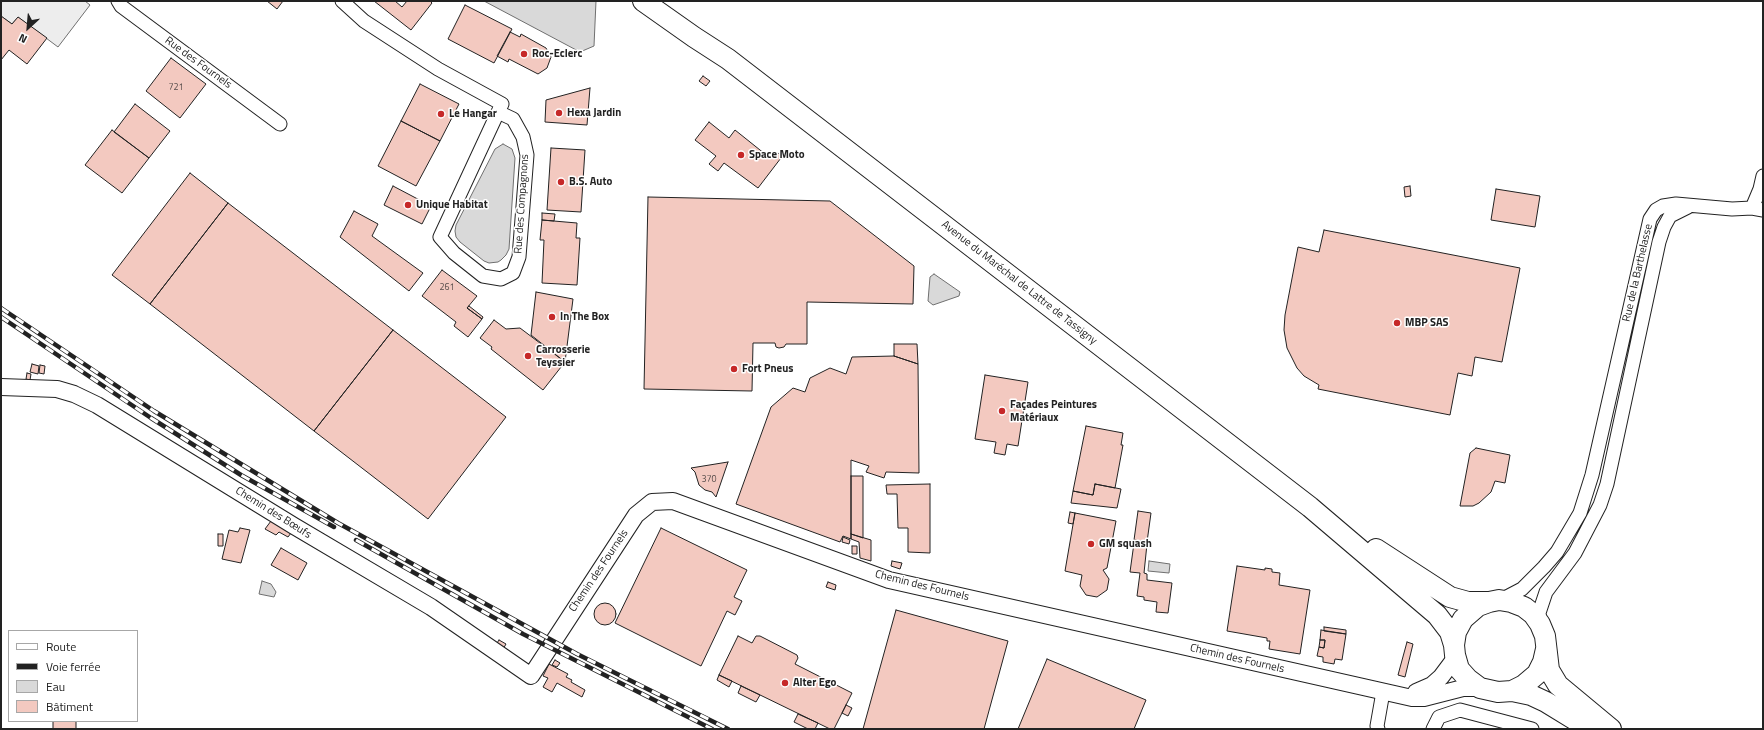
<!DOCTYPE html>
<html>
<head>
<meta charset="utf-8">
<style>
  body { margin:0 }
  #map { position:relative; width:1764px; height:730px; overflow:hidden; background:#fff; font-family:"Titillium Web",sans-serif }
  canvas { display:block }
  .frame { position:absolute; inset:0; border:2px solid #222; pointer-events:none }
  .legend { position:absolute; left:8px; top:630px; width:130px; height:92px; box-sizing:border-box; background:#fff; border:1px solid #a7a7a7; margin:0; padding:5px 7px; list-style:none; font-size:12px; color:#222 }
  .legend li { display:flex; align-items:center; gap:8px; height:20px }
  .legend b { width:20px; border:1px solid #a7a7a7 }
  .north { position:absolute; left:8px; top:8px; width:40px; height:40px; -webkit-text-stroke:3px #fff; paint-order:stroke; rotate:206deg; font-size:11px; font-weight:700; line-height:16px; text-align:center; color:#222 }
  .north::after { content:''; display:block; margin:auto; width:14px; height:18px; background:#222; clip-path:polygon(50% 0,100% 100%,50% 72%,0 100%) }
</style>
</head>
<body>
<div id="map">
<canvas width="1764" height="730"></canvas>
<div class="frame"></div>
<ul class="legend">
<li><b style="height:5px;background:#fff"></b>Route</li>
<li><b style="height:5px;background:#222"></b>Voie ferrée</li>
<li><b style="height:11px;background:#d9d9d9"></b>Eau</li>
<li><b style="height:11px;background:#f3c9c0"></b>Bâtiment</li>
</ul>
<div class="north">N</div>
</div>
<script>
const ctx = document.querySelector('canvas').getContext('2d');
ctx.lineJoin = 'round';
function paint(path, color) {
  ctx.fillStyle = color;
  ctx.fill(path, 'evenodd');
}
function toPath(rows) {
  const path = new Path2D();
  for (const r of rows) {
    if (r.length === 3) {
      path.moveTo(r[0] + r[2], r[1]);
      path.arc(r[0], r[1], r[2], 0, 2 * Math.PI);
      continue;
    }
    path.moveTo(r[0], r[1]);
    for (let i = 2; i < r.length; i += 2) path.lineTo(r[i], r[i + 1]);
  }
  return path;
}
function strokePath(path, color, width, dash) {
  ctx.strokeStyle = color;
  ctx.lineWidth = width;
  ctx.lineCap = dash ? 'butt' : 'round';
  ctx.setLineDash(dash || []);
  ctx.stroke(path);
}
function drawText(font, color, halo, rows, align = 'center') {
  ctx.font = font + ' "Titillium Web",sans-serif';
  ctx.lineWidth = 3;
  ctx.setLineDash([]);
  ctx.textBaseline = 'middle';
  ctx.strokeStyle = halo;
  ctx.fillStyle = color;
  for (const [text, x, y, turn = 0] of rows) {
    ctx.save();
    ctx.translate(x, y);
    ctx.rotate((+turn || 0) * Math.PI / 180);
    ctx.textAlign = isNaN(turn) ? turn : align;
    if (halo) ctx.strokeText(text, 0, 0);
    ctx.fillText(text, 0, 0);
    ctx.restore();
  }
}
const parking = toPath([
  [1,1,85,1,90,5,58,47,18,17,12,24,1,16,1,1]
]);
paint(parking, '#ededed');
strokePath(parking, '#6f6f6f', 1);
const water = toPath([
  [484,1,596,1,594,46,580,52,484,1],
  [503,144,512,149,515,158,509,249,506,255,501,260,498,262,489,263,484,261,460,242,456,237,455,231,456,225,495,149,503,144],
  [934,274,960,292,959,296,933,305,928,301,930,277,934,274],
  [1149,561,1170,564,1169,573,1148,571,1149,561],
  [262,581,271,584,276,592,274,597,259,594,262,581]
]);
paint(water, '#d9d9d9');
strokePath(water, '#6f6f6f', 1);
const building = toPath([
  [267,1,283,1,277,9,267,1],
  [374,1,395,1,402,7,407,1,430,1,432,3,411,30,374,1],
  [465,5,512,29,494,63,448,39,465,5],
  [1,16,12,24,18,17,47,38,27,64,9,50,1,60,1,16],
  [510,32,520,37,521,34,546,48,551,57,547,68,538,74,509,59,508,62,497,56,510,32],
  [171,58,206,84,180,118,146,91,171,58],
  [703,76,710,81,706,86,699,81,703,76],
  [420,84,459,104,440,141,401,121,420,84],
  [590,88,587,125,545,122,546,100,590,88],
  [135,104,170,131,149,158,114,132,135,104],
  [401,121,440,141,416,186,378,166,401,121],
  [709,122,729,138,735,130,770,158,774,153,784,154,758,188,724,163,718,171,709,164,716,156,695,140,709,122],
  [112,130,149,158,122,193,85,165,112,130],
  [551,148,585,150,581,212,547,210,551,148],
  [190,173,228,203,150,304,112,275,190,173],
  [393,186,431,206,422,224,384,205,393,186],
  [1410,186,1411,196,1405,197,1404,187,1410,186],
  [1496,189,1540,196,1535,227,1491,220,1496,189],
  [648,197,830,201,914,266,913,304,807,302,807,344,786,344,784,347,779,348,776,347,775,343,753,343,752,391,644,389,648,197],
  [228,203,393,330,314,431,150,304,228,203],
  [354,211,378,224,372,236,423,273,409,291,340,237,354,211],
  [542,213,555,214,554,221,542,220,542,213],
  [542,220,577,223,576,238,580,238,577,285,542,283,544,240,540,240,542,220],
  [1324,230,1520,268,1502,362,1475,357,1472,376,1458,373,1450,415,1318,389,1319,385,1304,376,1297,368,1287,348,1284,330,1285,315,1298,247,1319,252,1324,230],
  [442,270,477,296,467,308,482,319,468,337,454,326,456,322,422,296,442,270],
  [536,292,573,299,565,362,531,335,536,292],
  [469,306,483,317,482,319,467,308,469,306],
  [494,320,506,329,520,328,565,362,543,390,491,349,492,347,480,338,494,320],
  [393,330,506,417,428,519,314,431,393,330],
  [894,344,917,344,918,364,894,356,894,344],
  [894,356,918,364,919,473,886,472,884,478,866,472,869,466,851,460,851,539,843,536,840,542,736,504,771,407,793,388,805,392,810,378,830,368,846,374,852,357,894,356],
  [32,364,39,366,38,374,30,372,32,364],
  [40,365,45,366,44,374,39,373,40,365],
  [27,373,31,374,30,380,26,379,27,373],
  [985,375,1028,382,1018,446,1007,444,1005,455,994,453,996,442,975,439,985,375],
  [1086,426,1123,433,1121,445,1123,445,1115,488,1095,484,1093,495,1073,491,1086,426],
  [1476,448,1510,455,1505,483,1495,481,1491,492,1479,503,1473,506,1460,506,1470,453,1476,448],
  [728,462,716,497,712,492,705,490,699,485,695,472,691,468,728,462],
  [851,476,863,476,863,538,851,534,851,476],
  [930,484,930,553,908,552,908,528,898,528,897,494,887,494,886,485,930,484],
  [1095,484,1121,489,1117,508,1071,503,1073,491,1093,495,1095,484],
  [1138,511,1151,513,1147,542,1134,540,1138,511],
  [1070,512,1075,513,1073,524,1068,523,1070,512],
  [1075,513,1116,521,1107,568,1103,570,1109,579,1107,590,1097,597,1086,595,1080,586,1082,575,1065,571,1075,513],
  [271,521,291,533,288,537,279,532,276,535,265,529,271,521],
  [240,528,250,530,241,563,222,559,229,530,238,532,240,528],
  [661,528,747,570,734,597,742,601,735,615,727,611,701,666,615,623,661,528],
  [218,534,223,534,223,546,218,546,218,534],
  [851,534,871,540,871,561,860,558,859,542,851,539,851,534],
  [843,537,850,540,849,544,842,542,843,537],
  [1134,543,1147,544,1144,573,1147,574,1147,580,1172,583,1168,613,1156,612,1157,602,1144,600,1144,597,1137,596,1140,573,1130,572,1134,543],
  [852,546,857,546,857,554,852,554,852,546],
  [281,548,307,563,298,580,271,565,281,548],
  [892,561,902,563,900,569,891,566,892,561],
  [1237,566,1265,570,1265,568,1272,569,1272,572,1280,573,1279,585,1310,590,1300,654,1269,649,1270,641,1267,641,1267,638,1227,631,1237,566],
  [828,582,836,585,835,590,826,587,828,582],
  [605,614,11],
  [896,610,1008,641,984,729,863,729,896,610],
  [1324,627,1346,630,1346,634,1324,631,1324,627],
  [1321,630,1346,634,1342,660,1335,659,1334,664,1323,662,1323,657,1317,656,1319,647,1324,648,1325,640,1320,640,1321,630],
  [738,636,752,643,756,636,760,636,797,655,798,658,795,664,852,693,834,729,830,729,719,675,738,636],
  [499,640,506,644,502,651,495,646,499,640],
  [1320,640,1325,640,1324,648,1319,647,1320,640],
  [1407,642,1413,644,1405,677,1398,675,1407,642],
  [1047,659,1146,700,1134,729,1018,729,1047,659],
  [555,660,560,663,557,667,552,665,555,660],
  [549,664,568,674,566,677,572,680,571,682,585,690,582,697,557,683,552,692,543,687,548,678,543,676,549,664],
  [719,675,732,681,729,687,717,680,719,675],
  [741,686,760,695,756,702,738,693,741,686],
  [846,705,852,708,848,716,842,713,846,705],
  [798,714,818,723,815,729,808,729,794,722,798,714],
  [53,721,76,721,76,729,53,729,53,721]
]);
paint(building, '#f3c9c0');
strokePath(building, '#222', 1);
const minor = toPath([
  [118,1,121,6,280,124],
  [342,1,364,21,438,69,502,104,498,112,440,237,454,253,483,276,501,279,513,273,519,257,527,155,523,137,513,119,498,112],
  [1752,208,1760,189,1763,176],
  [1501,600,1522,589,1544,567,1557,552,1580,513,1592,475,1650,219,1656,210,1663,206,1676,204,1732,209,1752,208,1763,210],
  [1540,624,1539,613,1546,592,1575,553,1600,505,1607,484,1659,242,1664,227,1670,216,1688,207],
  [1378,729,1377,726,1383,692],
  [1433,729,1439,717,1460,710,1532,729]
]);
const tertiary = toPath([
  [1,387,57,389,74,394,97,405,294,526,431,607,531,676,636,515,652,502,673,501,889,580,1412,698,1424,698,1463,688,1480,688],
  [1416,692,1432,685,1441,677,1453,661,1455,655]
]);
const primary = toPath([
  [643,1,694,37,728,59,1310,507,1437,615,1450,632,1454,645],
  [1376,549,1450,597,1468,602,1489,602],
  [1512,691,1524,685,1537,674,1543,662,1546,649],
  [1590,729,1546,702,1531,695,1512,691,1498,692,1480,688,1468,679,1459,669,1455,655,1454,645,1456,632,1463,619,1478,606,1489,602,1499,600,1511,602,1524,607,1533,614,1540,624,1545,636,1549,670,1558,685,1611,729]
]);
strokePath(minor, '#222', 15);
strokePath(tertiary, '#222', 18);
strokePath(primary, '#222', 22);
strokePath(minor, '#fff', 13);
strokePath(tertiary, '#fff', 16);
strokePath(primary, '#fff', 20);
const rail = toPath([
  [1,308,154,411,338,523,577,654,728,729],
  [1,317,151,418,241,475,334,527],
  [356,540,523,634,712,729]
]);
strokePath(rail, '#222', 4.5);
strokePath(rail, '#fff', 3, [9]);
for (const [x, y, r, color] of [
  [524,54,4,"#c62828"],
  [559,113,4,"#c62828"],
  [441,114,4,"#c62828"],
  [741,155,4,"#c62828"],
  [561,182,4,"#c62828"],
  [408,205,4,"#c62828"],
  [552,317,4,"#c62828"],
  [1397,323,4,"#c62828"],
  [528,356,4,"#c62828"],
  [734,369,4,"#c62828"],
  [1002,411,4,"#c62828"],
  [1091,544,4,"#c62828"],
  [785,683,4,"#c62828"]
]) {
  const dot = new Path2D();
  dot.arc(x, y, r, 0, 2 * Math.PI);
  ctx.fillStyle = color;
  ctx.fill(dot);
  strokePath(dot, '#fff', 1.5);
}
drawText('9px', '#564c4a', null, [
  ["721",176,88],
  ["261",447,288],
  ["370",709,480]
]);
drawText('bold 11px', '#222', '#fff', [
  ["Roc-Eclerc",532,54],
  ["Hexa Jardin",567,113],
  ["Le Hangar",449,114],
  ["Space Moto",749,155],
  ["B.S. Auto",569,182],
  ["Unique Habitat",416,205],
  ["In The Box",560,317],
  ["MBP SAS",1405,323],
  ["Carrosserie",536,350],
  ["Teyssier",536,363],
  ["Fort Pneus",742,369],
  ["Façades Peintures",1010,405],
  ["Matériaux",1010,418],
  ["GM squash",1099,544],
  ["Alter Ego",793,683]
], 'left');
drawText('11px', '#222', '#fff', [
  ["Rue des Fournels",198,63,36],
  ["Rue des Compagnons",522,204,-86],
  ["Rue de la Barthelasse",1638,273,-77],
  ["Avenue du Maréchal de Lattre de Tassigny",1019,283,38],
  ["Chemin des Bœufs",273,513,32],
  ["Chemin des Fournels",599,571,-56],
  ["Chemin des Fournels",922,586,14],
  ["Chemin des Fournels",1237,659,13]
]);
</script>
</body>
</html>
